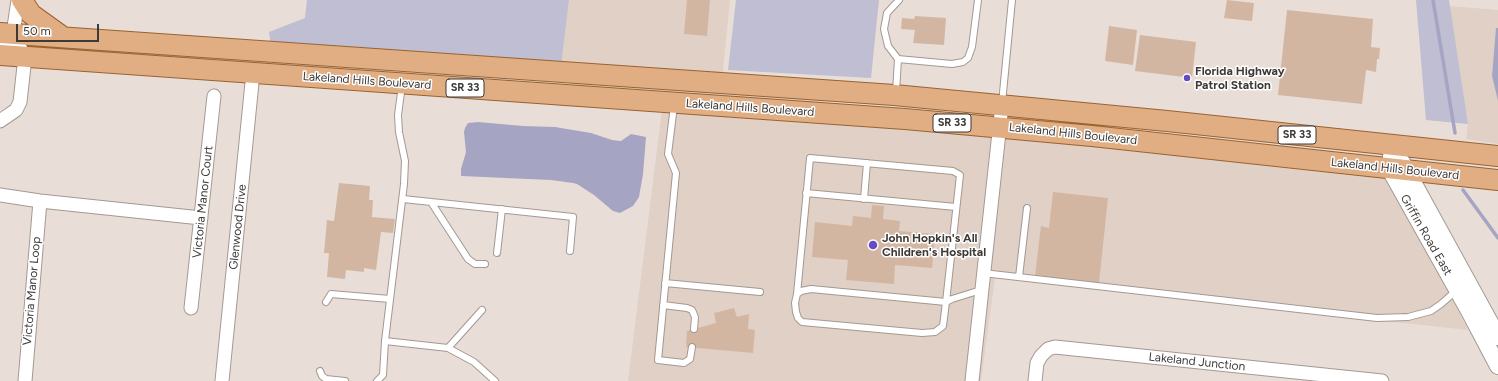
<!DOCTYPE html>
<html>
<head>
<meta charset="utf-8">
<style>
  body { margin:0 }
  #map { position:relative; width:1498px; height:381px; overflow:hidden; background:#e8ded7; font-family:Figtree,sans-serif }
  canvas { display:block }
  .scale { position:absolute; left:16px; top:24px; width:83px; height:18px; box-sizing:border-box; border:2px solid #3d3936; border-top:0; padding-left:5px; font-size:12px; line-height:14px; white-space:nowrap; color:#3d3936; -webkit-text-stroke:3px #fff; paint-order:stroke }
</style>
</head>
<body>
<div id="map">
<canvas width="1498" height="381"></canvas>
<div class="scale">50 m</div>
</div>
<script>
const ctx = document.querySelector('canvas').getContext('2d');
ctx.lineJoin = 'round';
function paint(path, color) {
  ctx.fillStyle = color;
  ctx.fill(path, 'evenodd');
}
function toPath(rows) {
  const path = new Path2D();
  for (const r of rows) {
    path.moveTo(r[0], r[1]);
    for (let i = 2; i < r.length; i += 2) path.lineTo(r[i], r[i + 1]);
  }
  return path;
}
function strokePath(path, color, width, dash) {
  ctx.strokeStyle = color;
  ctx.lineWidth = width;
  ctx.lineCap = dash ? 'butt' : 'round';
  ctx.setLineDash(dash || []);
  ctx.stroke(path);
}
function drawText(font, color, halo, rows, align = 'center') {
  ctx.font = font + ' Figtree,sans-serif';
  ctx.lineWidth = 3;
  ctx.setLineDash([]);
  ctx.textBaseline = 'middle';
  ctx.strokeStyle = halo;
  ctx.fillStyle = color;
  for (const [text, x, y, turn = 0] of rows) {
    ctx.save();
    ctx.translate(x, y);
    ctx.rotate((+turn || 0) * Math.PI / 180);
    ctx.textAlign = isNaN(turn) ? turn : align;
    if (halo) ctx.strokeText(text, 0, 0);
    ctx.fillText(text, 0, 0);
    ctx.restore();
  }
}
paint(toPath([
  [569,0,730,0,723,70,724,73,726,75,561,67],
  [1449,6,1498,10,1498,28,1497,28,1492,76,1498,101,1498,144,1466,139,1468,124],
  [595,80,825,96,825,108,561,87],
  [557,100,887,124,1385,173,1425,246,1468,330,995,278,981,381,628,381,662,110,556,106]
]), '#e1d0c5');
paint(toPath([
  [307,0,569,0,561,67,271,46,269,32,305,18],
  [736,0,879,0,871,78,728,70],
  [1416,0,1449,0,1468,124,1426,120]
]), '#bfbed2');
paint(toPath([
  [1496,28,1498,28,1498,101,1492,76],
  [478,122,523,126,555,127,591,133,612,140,621,141,631,134,646,137,643,174,639,197,633,206,620,213,613,211,594,195,577,184,573,183,551,180,461,176,461,169,466,152,464,132,465,128,468,123]
]), '#a6a4c3');
strokePath(toPath([
  [1433,0,1455,133],
  [1463,190,1498,238]
]), '#a6a4c3', 3.5);
paint(toPath([
  [687,0,710,0,707,36,684,34],
  [1227,0,1254,3,1252,21,1224,18],
  [1287,10,1373,19,1371,47,1380,48,1379,59,1377,59,1376,72,1366,70,1362,104,1278,95],
  [915,16,946,18,944,45,913,43,915,30,901,29,902,18,914,19],
  [1109,26,1137,30,1133,65,1105,61],
  [1140,35,1196,42,1192,78,1135,71],
  [339,183,370,186,369,200,373,200,372,217,395,219,393,233,381,232,376,270,364,268,364,272,346,270,345,279,327,277,329,253,324,253,327,220,334,221],
  [1053,192,1108,198,1099,283,1035,276,1041,226,1049,228],
  [872,205,884,206,883,219,900,221,899,231,935,234,932,268,895,265,894,284,846,280,848,260,812,257,815,222,852,226,853,216,871,218],
  [734,308,737,317,749,314,748,329,755,330,753,353,686,347,687,331,716,323,714,313]
]), '#d3b6a1');
const service = toPath([
  [898,59,888,46,884,29,887,13,899,0],
  [896,92,898,59,952,64,963,62,968,58,972,47,978,0],
  [1002,103,1012,0],
  [674,106,668,154,676,173,658,360,684,363,690,359,692,347],
  [806,193,956,207],
  [403,199,573,217,570,251],
  [864,199,867,163],
  [431,202,468,259,475,264,485,264],
  [497,253,502,209],
  [983,273,1377,318,1408,317,1431,311,1441,304,1457,290],
  [1019,277,1027,208],
  [665,283,760,292],
  [797,294,810,158,953,171,960,175,946,302,811,289,801,291,797,294,795,303,796,312,798,318,802,322,922,333,935,332,943,326,946,302,952,299,981,290],
  [326,302,331,294,390,299],
  [663,305,687,308,692,310,695,317,694,329],
  [385,341,448,348,474,362,495,381],
  [448,348,482,310],
  [320,371,322,376,326,379,345,381],
  [377,381,383,375,385,341,404,184,405,161,399,132,398,115,402,85]
]);
const minor = toPath([
  [0,51,13,34,18,0],
  [0,121,16,110,20,102,25,57,13,34],
  [0,195,40,201,201,218],
  [191,308,214,96],
  [25,381,40,201],
  [222,381,253,73],
  [972,381,1002,105],
  [1035,381,1037,363,1041,356,1048,349,1055,347,1382,381]
]);
const tertiary = toPath([
  [1393,145,1389,168,1469,311,1498,366],
  [1402,162,1498,337]
]);
const primary = toPath([
  [22,0,31,14,63,37],
  [0,33,894,95,1167,121,1498,156],
  [0,55,905,119,1092,136,1498,180]
]);
strokePath(service, '#a39993', 8);
strokePath(minor, '#a39993', 15);
strokePath(tertiary, '#a39993', 18);
strokePath(primary, '#9a6231', 22);
strokePath(service, '#fff', 6);
strokePath(minor, '#fff', 13);
strokePath(tertiary, '#fff', 16);
strokePath(primary, '#e0ae82', 20);
for (const [x, y, r, color] of [
  [1187,78,4,"#654cc5"],
  [873,245,5,"#654cc5"]
]) {
  const dot = new Path2D();
  dot.arc(x, y, r, 0, 2 * Math.PI);
  ctx.fillStyle = color;
  ctx.fill(dot);
  strokePath(dot, '#fff', 1.5);
}
for (const [x, y, w] of [
  [465,88,38],
  [952,123,38],
  [1297,135,38]
]) {
  const box = new Path2D();
  box.roundRect(x - w / 2, y - 9, w, 18, 3);
  ctx.fillStyle = '#fff';
  ctx.fill(box);
  strokePath(box, '#3d3936', 1);
}
drawText('bold 11px', '#3d3936', null, [
  ["SR 33",465,88],
  ["SR 33",952,123],
  ["SR 33",1297,135]
]);
drawText('bold 12px', '#3d3936', '#fff', [
  ["Florida Highway",1195,71],
  ["Patrol Station",1195,85],
  ["John Hopkin's All",882,238],
  ["Children's Hospital",882,252]
], 'left');
drawText('12px', '#3d3936', '#fff', [
  ["Lakeland Hills Boulevard",367,81,4],
  ["Lakeland Hills Boulevard",750,108,4],
  ["Lakeland Hills Boulevard",1073,134,6],
  ["Lakeland Hills Boulevard",1395,169,6],
  ["Victoria Manor Court",203,202,-84],
  ["Glenwood Drive",238,227,-84],
  ["Griffin Road East",1426,235,60],
  ["Victoria Manor Loop",32,291,-85],
  ["Lakeland Junction",1197,362,6]
]);
</script>
</body>
</html>
